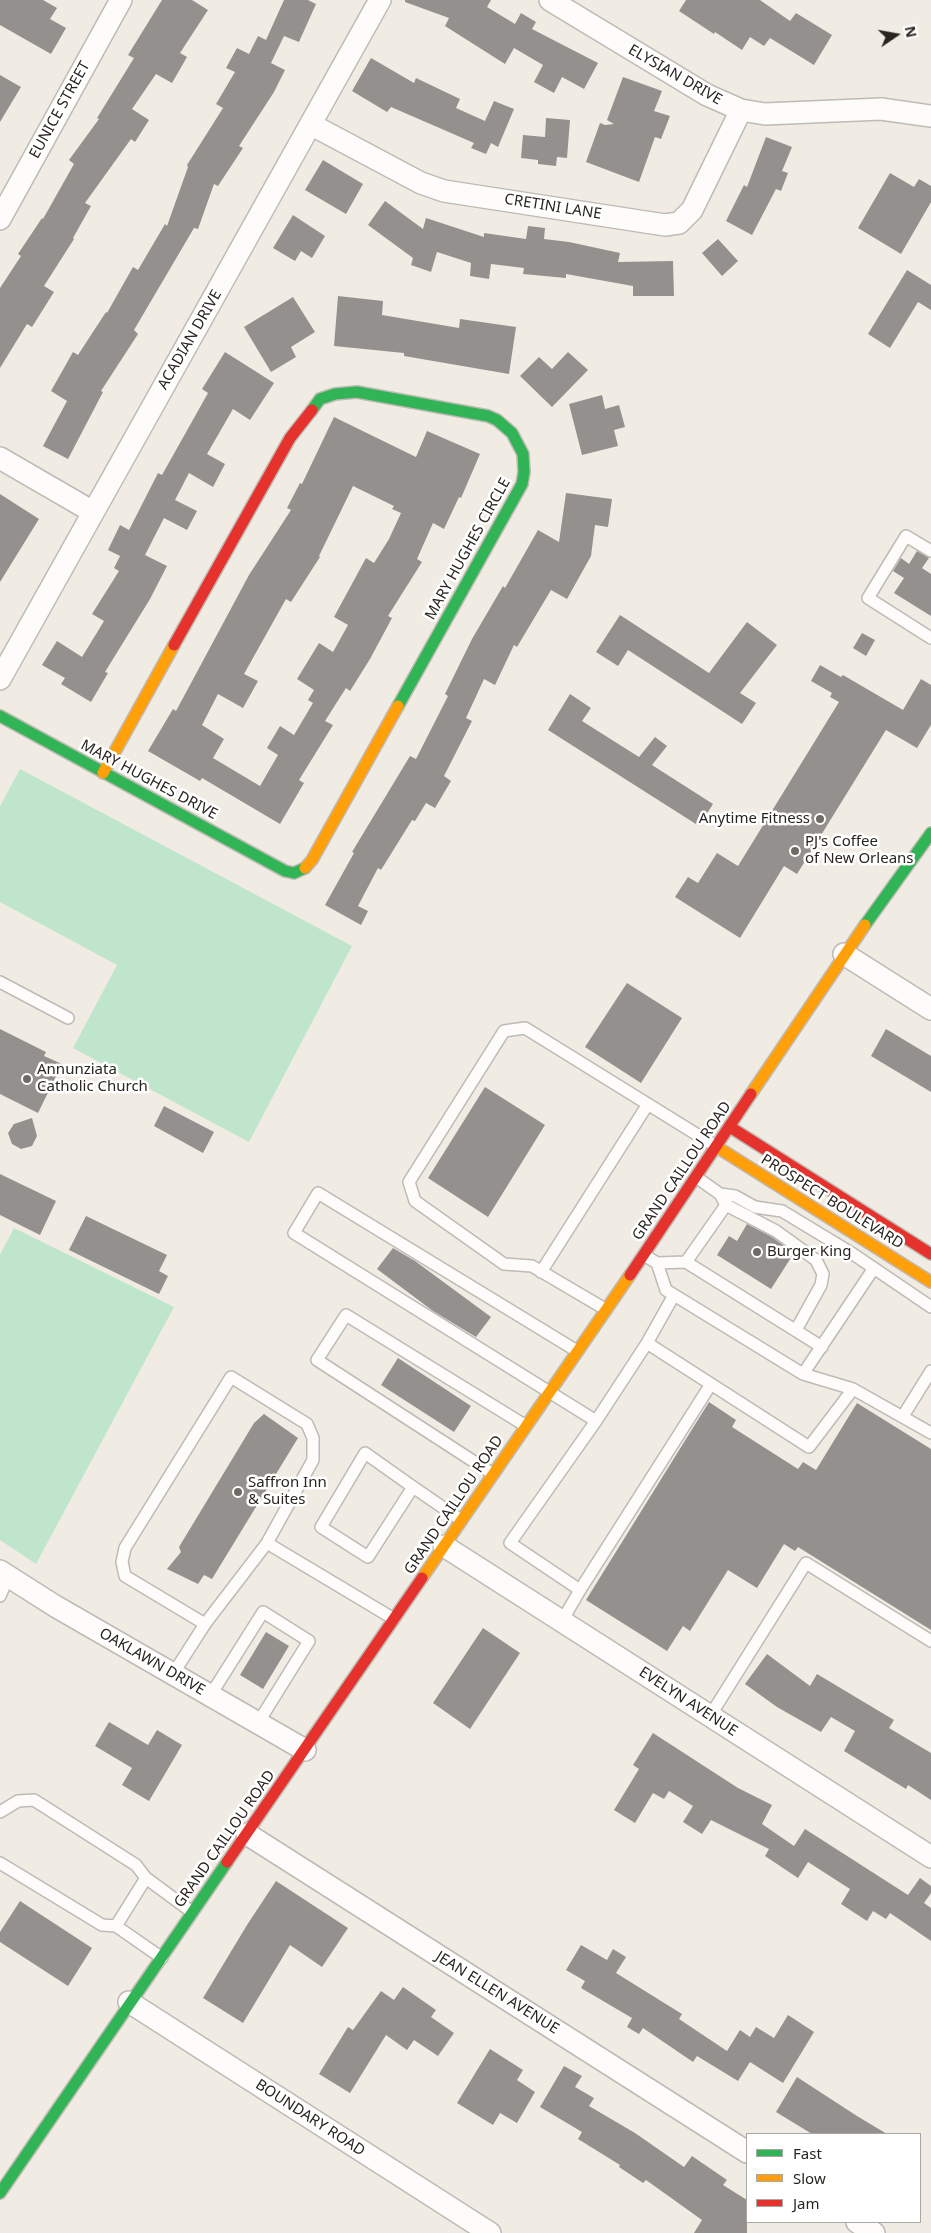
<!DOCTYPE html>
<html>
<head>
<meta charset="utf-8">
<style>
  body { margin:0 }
  #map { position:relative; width:931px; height:2233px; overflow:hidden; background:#f1ece3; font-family:"Noto Sans",sans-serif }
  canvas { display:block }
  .legend { position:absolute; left:746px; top:2133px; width:175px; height:90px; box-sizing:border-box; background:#fff; border:1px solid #a9a8a6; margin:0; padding:6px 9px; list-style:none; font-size:15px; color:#292620 }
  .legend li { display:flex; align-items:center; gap:10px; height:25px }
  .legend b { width:25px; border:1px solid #a9a8a6 }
  .north { position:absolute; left:871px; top:10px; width:50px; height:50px; -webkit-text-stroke:4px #fff; paint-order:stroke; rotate:78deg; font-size:14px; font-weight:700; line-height:20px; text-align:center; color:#292620 }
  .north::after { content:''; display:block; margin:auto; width:18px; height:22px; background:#292620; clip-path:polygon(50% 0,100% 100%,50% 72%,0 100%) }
</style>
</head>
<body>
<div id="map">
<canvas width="931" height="2233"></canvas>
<ul class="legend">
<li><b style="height:6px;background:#30b455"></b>Fast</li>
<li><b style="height:6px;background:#ff9f0a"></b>Slow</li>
<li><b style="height:6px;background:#e5322d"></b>Jam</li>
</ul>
<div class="north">N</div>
</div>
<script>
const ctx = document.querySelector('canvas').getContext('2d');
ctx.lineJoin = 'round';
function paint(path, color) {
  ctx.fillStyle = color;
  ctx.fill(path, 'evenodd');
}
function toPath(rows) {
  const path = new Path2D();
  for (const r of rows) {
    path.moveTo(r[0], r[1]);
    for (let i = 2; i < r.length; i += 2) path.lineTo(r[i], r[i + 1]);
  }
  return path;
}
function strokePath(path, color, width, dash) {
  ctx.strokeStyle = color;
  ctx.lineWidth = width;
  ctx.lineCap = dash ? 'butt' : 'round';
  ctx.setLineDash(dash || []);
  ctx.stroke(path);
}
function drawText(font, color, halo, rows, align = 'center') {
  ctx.font = font + ' "Noto Sans",sans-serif';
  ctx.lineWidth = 5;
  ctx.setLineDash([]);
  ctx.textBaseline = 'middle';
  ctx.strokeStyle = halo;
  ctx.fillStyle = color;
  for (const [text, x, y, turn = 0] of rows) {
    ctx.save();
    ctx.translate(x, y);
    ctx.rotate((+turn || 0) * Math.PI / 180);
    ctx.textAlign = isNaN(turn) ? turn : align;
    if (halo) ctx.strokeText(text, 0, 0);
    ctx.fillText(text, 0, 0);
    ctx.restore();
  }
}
paint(toPath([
  [20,769,352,946,249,1142,73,1048,117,965,0,902,0,806],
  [14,1228,174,1307,36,1564,0,1540,0,1255]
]), '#c0e5cd');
paint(toPath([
  [0,0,43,0,57,8,50,19,66,28,51,54,0,25],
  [162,0,192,0,208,10,180,53,187,57,172,83,156,74,132,109,149,120,135,142,131,139,85,203,91,206,73,238,74,239,44,286,54,292,32,327,27,324,0,368,0,288,21,256,18,254,42,218,43,219,74,164,69,160,99,119,97,118,134,58,128,55],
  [284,0,308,0,316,4,299,42,284,36,271,63,285,70,274,92,239,146,243,148,218,186,214,184,198,229,194,228,134,330,138,334,101,391,103,392,68,459,43,446,67,401,51,391,73,352,78,355,106,312,107,313,133,267,138,270,165,224,167,226,188,167,187,165,223,108,216,104,235,72,226,68,237,48,249,54,258,36,266,40],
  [405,0,491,0,487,7,515,24,521,13,536,22,532,29,598,63,584,89,562,77,554,93,534,82,543,65,514,48,505,64,445,26,449,18,405,2],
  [686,0,760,0,790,21,796,13,832,35,814,65,770,38,764,46,750,37,742,50,715,32,714,34,679,11],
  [371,58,414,83,416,78,460,99,456,108,485,121,494,101,514,109,498,147,491,143,486,154,471,148,474,143,391,107,387,112,352,91],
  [0,75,21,87,0,122],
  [623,77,662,91,654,111,670,116,661,139,655,137,639,182,586,162,600,123,605,125,614,124,607,120],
  [546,118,570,120,567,158,557,157,556,166,538,164,538,160,521,158,523,135,545,137],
  [766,137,792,147,782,171,788,173,781,191,776,189,752,235,726,221,744,185,747,187],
  [323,160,363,184,346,214,305,190],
  [890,173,914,187,919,179,931,186,931,202,901,254,858,228],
  [385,201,423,229,426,218,484,237,484,233,526,239,528,226,545,228,544,239,569,242,620,253,618,262,673,261,674,296,633,296,633,286,566,274,566,278,523,274,524,268,491,264,489,279,470,276,471,263,437,252,431,272,411,265,413,258,368,225],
  [293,215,325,236,312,258,301,251,295,261,273,248],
  [718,239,738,261,722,276,702,253],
  [907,270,931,285,931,310,918,302,890,348,868,334],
  [338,296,383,301,382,315,459,328,460,319,516,327,509,374,404,356,404,353,334,346],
  [293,297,315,332,291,347,296,357,271,372,244,327],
  [225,352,274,383,250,420,233,409,207,454,225,464,213,487,189,473,175,500,197,511,187,530,164,518,145,555,167,566,150,599,105,672,108,673,91,702,61,684,65,678,42,665,57,641,82,657,104,621,92,614,119,571,114,568,120,556,108,550,120,525,129,530,158,473,162,475,208,393,202,389],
  [568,352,588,370,552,407,520,376,539,357,552,369],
  [602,395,605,409,619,405,625,427,614,430,618,446,582,455,569,404],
  [334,417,416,457,427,431,480,454,461,498,459,497,444,529,433,523,417,559,422,562,388,616,392,618,370,659,350,691,346,688,325,721,333,725,299,780,304,783,280,824,202,778,200,781,148,751,173,709,176,711,249,575,291,510,287,508,300,483,302,484],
  [353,486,394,506,392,509,401,513,389,539,374,563,366,558,334,617,348,625,333,652,319,643,297,679,314,690,308,700,313,703,294,735,280,726,267,748,278,755,260,786,213,758,224,739,202,725,218,694,243,708,258,681,244,674,286,599,291,602,320,557,319,556],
  [566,493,612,499,608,527,595,525,591,556,567,599,551,590,517,647,514,645,495,685,484,679,466,718,472,721,444,776,451,781,435,808,426,803,415,821,412,820,381,870,378,868,358,906,368,911,361,925,325,905,354,853,352,852,410,756,416,759,448,696,445,694,472,639,503,586,505,588,538,530,559,542],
  [0,494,39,519,0,582],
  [917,551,929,558,922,568,931,574,931,616,894,593,904,578,893,571,901,558,909,564],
  [620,615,709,673,747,622,777,645,740,693,756,703,742,724,628,650,618,666,596,652],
  [862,633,875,640,866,656,853,648],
  [820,665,841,677,843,675,903,710,921,679,931,685,931,725,917,748,886,730,797,874,784,866,740,938,675,897,688,877,698,883,717,853,738,866,839,702,830,697,832,693,811,681],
  [570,694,591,708,582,721,639,757,655,737,667,746,652,765,713,804,699,826,548,730],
  [627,983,682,1018,641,1083,585,1047],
  [0,1029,46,1052,44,1056,62,1064,38,1113,0,1094],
  [886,1029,931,1056,931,1092,871,1056],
  [485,1087,545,1125,488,1217,428,1178],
  [164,1106,214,1132,203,1153,154,1126],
  [32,1118,37,1136,32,1146,21,1149,12,1144,8,1133,14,1124],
  [0,1174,56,1201,40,1235,0,1215],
  [86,1216,167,1255,159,1271,168,1276,159,1294,69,1250],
  [747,1224,772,1237,794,1253,771,1289,717,1255,729,1236,737,1241],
  [393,1248,415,1261,491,1317,476,1337,433,1311,377,1269],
  [398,1358,471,1406,454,1432,381,1385],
  [709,1402,736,1420,732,1427,798,1469,803,1462,816,1470,857,1403,931,1449,931,1630,798,1547,795,1551,784,1544,757,1588,728,1570,690,1631,683,1626,667,1651,586,1600],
  [264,1414,298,1438,212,1579,204,1575,198,1584,167,1569,181,1552,179,1547,254,1423],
  [483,1628,520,1653,470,1729,433,1703],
  [266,1632,289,1646,263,1689,240,1675],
  [767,1654,810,1686,817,1674,894,1720,889,1728,931,1753,931,1800,908,1785,906,1789,844,1751,855,1731,831,1717,821,1732,777,1707,745,1684],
  [109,1722,148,1745,157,1730,182,1745,149,1801,122,1785,132,1768,95,1746],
  [653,1733,738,1788,772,1805,762,1824,794,1846,805,1829,908,1895,920,1878,931,1886,931,1893,924,1903,931,1908,931,1941,890,1913,886,1919,873,1911,867,1921,841,1904,850,1889,808,1862,798,1878,765,1856,769,1849,711,1820,702,1834,683,1822,693,1806,669,1791,664,1799,653,1793,635,1823,614,1810,639,1769,633,1765],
  [276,1881,348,1928,322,1967,290,1945,243,2023,203,1998,247,1925],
  [20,1901,92,1948,68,1986,0,1942,0,1932],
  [581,1945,607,1960,613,1949,626,1957,616,1973,682,2014,679,2019,727,2051,740,2030,750,2037,756,2027,774,2038,788,2015,814,2032,783,2083,750,2062,738,2081,697,2056,693,2062,643,2028,639,2034,627,2027,632,2018,581,1988,585,1981,566,1970],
  [403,1987,436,2010,431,2017,454,2033,438,2056,414,2040,407,2050,386,2035,350,2093,319,2074,348,2027,353,2030,381,1991,394,2000],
  [490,2049,523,2070,517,2080,535,2092,517,2123,500,2113,493,2125,457,2103],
  [564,2066,582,2076,575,2087,594,2098,589,2106,635,2133,684,2167,692,2156,727,2180,723,2185,747,2200,747,2233,694,2233,702,2220,646,2180,643,2183,619,2167,620,2165,578,2139,582,2132,540,2107],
  [797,2077,857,2116,887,2134,812,2134,776,2112]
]), '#94908e');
const lane = toPath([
  [931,551,906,536,868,598,931,638],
  [0,982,68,1018],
  [696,1177,720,1194,726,1205,776,1231,816,1260,823,1274,821,1285,796,1330],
  [720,1194,735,1196,755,1207,782,1211,853,1254,931,1307],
  [644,1255,657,1263,666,1290,803,1374,853,1389,931,1433],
  [686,1262,726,1205],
  [657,1263,686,1262,822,1347],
  [541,1272,648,1104],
  [605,1309,532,1266,504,1264,415,1201,409,1182,504,1031,525,1028,717,1147],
  [647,1343,674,1295],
  [577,1351,318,1193,294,1233,596,1421],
  [803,1374,874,1268],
  [711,1384,580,1590,510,1543,596,1421,647,1343,809,1447,853,1389],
  [903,1416,931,1371],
  [493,1474,317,1360,346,1315,526,1426],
  [413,1487,368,1557,321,1527,365,1453,413,1487,461,1520],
  [267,1543,205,1624,125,1576,122,1562,125,1548,231,1377,307,1424,313,1438,313,1460,267,1543,394,1619],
  [0,1596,8,1577],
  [562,1621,580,1590],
  [173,1674,205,1624],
  [210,1696,263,1612,309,1641,258,1723],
  [710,1716,806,1563,931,1641],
  [0,1812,18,1801,34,1800,136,1865,146,1878,192,1912],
  [0,1863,102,1925,116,1926,162,1958],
  [116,1926,146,1878]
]);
const street = toPath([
  [550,0,707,95,741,110,765,114,881,109,931,116],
  [312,125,421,183,444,191,665,225,679,223,692,210,741,110],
  [0,219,121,0],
  [0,458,93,512],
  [0,679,380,0],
  [844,954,931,1009],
  [444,1546,931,1857],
  [0,1571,55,1606,305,1750],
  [247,1834,747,2152],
  [129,2002,490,2233],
  [857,2222,874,2233]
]);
const fast = toPath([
  [312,410,320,399,335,394,357,392,488,416,497,420,512,433,523,454,524,472,522,484,398,706],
  [0,716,285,871,294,873,305,868],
  [865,925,931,833],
  [0,2193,227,1862]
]);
const slow = toPath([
  [103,773,174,645],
  [305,868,312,860,398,706],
  [751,1094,865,925],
  [717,1147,931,1282],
  [422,1578,630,1275]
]);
const jam = toPath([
  [174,645,290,438,312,410],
  [730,1127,931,1254],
  [630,1275,751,1094],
  [227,1862,422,1578]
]);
strokePath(lane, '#bebab4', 14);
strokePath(street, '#bebab4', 24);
strokePath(fast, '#bebab4', 14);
strokePath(slow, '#bebab4', 14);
strokePath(jam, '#bebab4', 14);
strokePath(lane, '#fdfcfb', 11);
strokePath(street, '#fdfcfb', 21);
strokePath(fast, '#30b455', 11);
strokePath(slow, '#ff9f0a', 11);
strokePath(jam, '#e5322d', 11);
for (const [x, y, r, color] of [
  [820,819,5,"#6f6b64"],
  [795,851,5,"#6f6b64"],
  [27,1079,5,"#6f6b64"],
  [757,1252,5,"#6f6b64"],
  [238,1492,5,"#6f6b64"]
]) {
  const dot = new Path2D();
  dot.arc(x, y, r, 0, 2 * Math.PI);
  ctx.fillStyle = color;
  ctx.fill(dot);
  strokePath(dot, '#fff', 2);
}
drawText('15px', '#292620', '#fff', [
  ["ELYSIAN DRIVE",675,75,30],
  ["EUNICE STREET",60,110,-61],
  ["CRETINI LANE",553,207,9],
  ["ACADIAN DRIVE",190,340,-60],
  ["MARY HUGHES CIRCLE",468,549,-61],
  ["MARY HUGHES DRIVE",149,780,28],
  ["GRAND CAILLOU ROAD",682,1171,-56],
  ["PROSPECT BOULEVARD",832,1202,32],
  ["GRAND CAILLOU ROAD",454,1505,-56],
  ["OAKLAWN DRIVE",152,1662,30],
  ["EVELYN AVENUE",688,1702,33],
  ["GRAND CAILLOU ROAD",225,1839,-55],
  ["JEAN ELLEN AVENUE",497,1993,32],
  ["BOUNDARY ROAD",310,2118,33]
]);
drawText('15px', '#292620', '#fff', [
  ["Anytime Fitness",810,819,"right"],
  ["PJ's Coffee",805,842],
  ["of New Orleans",805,859],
  ["Annunziata",37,1070],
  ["Catholic Church",37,1087],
  ["Burger King",767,1252],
  ["Saffron Inn",248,1483],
  ["& Suites",248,1500]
], 'left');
</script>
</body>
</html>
